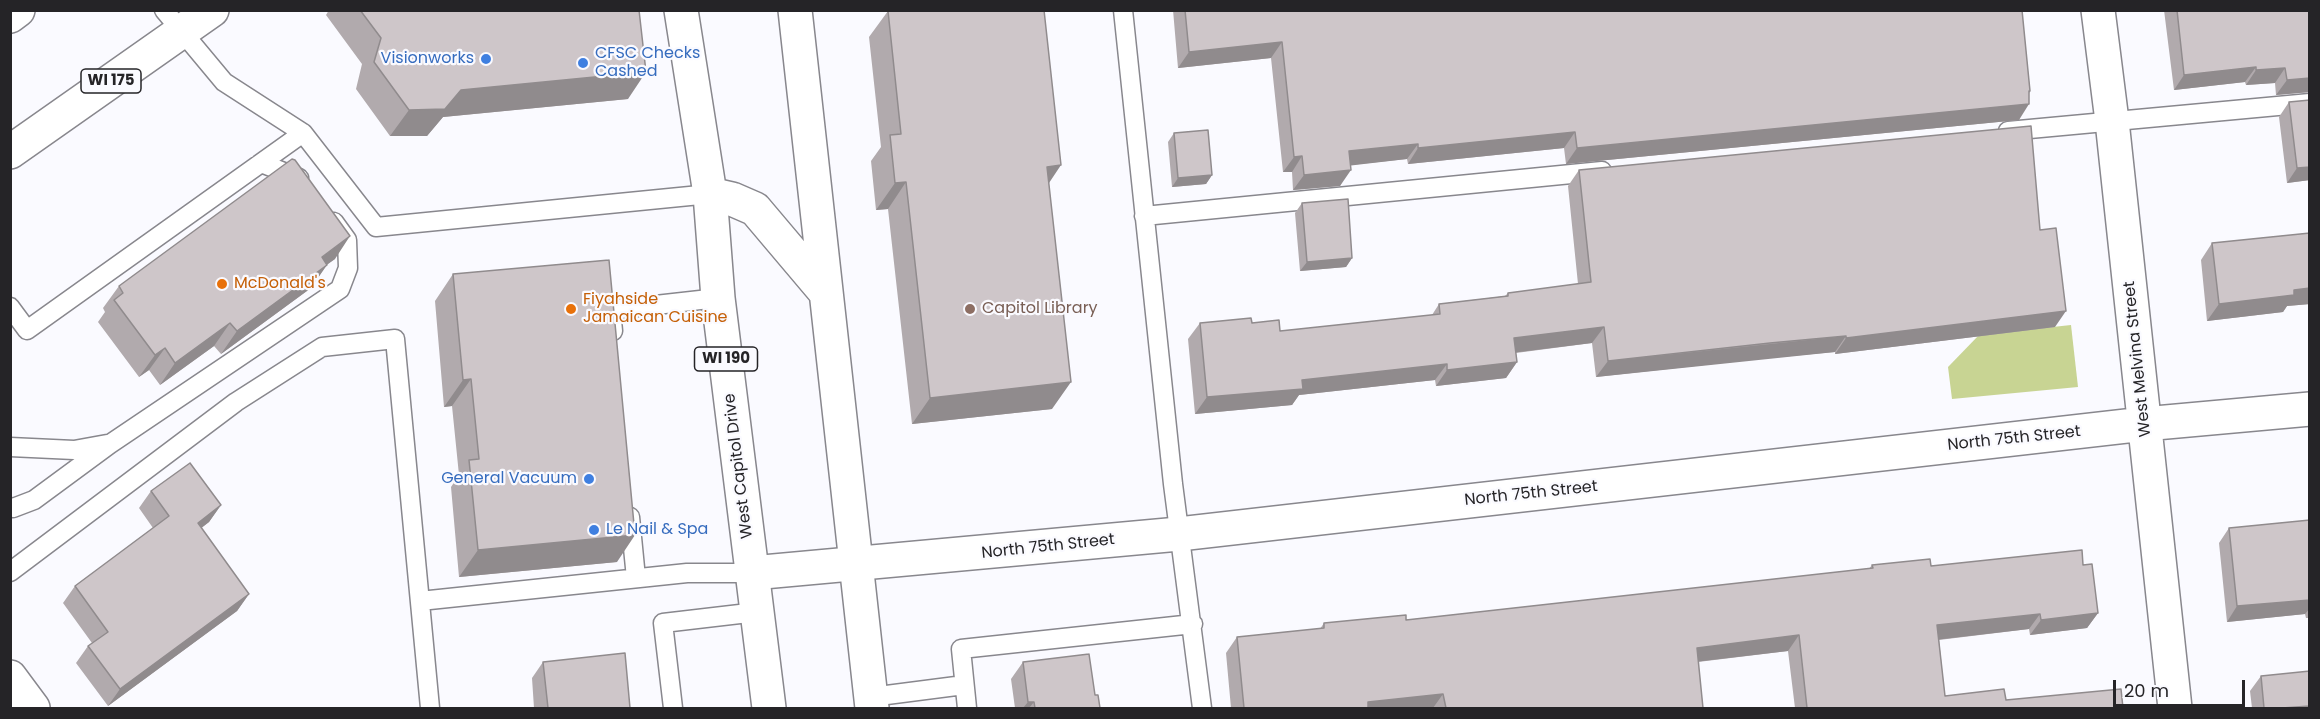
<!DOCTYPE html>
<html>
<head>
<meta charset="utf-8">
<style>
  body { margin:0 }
  #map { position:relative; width:2320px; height:719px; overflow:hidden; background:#fafaff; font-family:Poppins,sans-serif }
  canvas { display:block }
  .frame { position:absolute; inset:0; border:12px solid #252427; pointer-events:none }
  .scale { position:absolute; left:2113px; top:680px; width:132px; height:27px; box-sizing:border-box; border:3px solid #252427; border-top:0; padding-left:8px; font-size:18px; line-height:21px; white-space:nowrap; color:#252427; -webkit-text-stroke:4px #fafaff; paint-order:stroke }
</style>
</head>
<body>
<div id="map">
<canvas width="2320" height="719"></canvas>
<div class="frame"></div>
<div class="scale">20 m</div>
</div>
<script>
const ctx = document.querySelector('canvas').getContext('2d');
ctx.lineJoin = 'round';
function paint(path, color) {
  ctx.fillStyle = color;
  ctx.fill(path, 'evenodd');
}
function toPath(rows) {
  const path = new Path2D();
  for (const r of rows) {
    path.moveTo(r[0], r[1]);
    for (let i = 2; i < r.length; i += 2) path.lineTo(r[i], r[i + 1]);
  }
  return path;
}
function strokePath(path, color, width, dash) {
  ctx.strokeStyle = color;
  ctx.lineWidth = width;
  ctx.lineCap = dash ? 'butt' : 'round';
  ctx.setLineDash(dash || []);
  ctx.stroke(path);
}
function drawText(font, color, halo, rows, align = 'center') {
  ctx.font = font + ' Poppins,sans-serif';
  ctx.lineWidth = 4.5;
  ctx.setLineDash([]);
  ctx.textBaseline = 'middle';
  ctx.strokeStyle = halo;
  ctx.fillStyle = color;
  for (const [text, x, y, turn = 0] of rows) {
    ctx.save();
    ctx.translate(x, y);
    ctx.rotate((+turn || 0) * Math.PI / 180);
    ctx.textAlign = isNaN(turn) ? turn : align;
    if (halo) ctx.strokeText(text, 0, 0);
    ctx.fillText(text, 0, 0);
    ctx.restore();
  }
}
paint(toPath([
  [2071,325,2078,387,1952,399,1948,367,1979,335]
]), '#c8d493');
const service = toPath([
  [164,10,224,82,303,133,376,227,710,194],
  [1123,10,1173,484,1202,708],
  [2008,131,2310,103],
  [261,163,299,178],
  [1144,216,1602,171],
  [10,307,27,330,303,133],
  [613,331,611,310,718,298],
  [10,447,74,450,107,444],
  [10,507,13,508,34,500,110,444,340,289,348,268,347,240,334,222],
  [630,517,636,578],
  [10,572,236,402,322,347,395,339,430,708],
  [420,601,687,573,752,573],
  [871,697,964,685],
  [673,708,663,623,757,612],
  [967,708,961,649,1193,624]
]);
const minor = toPath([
  [2098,10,2112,121,2175,708],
  [752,573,1179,534,2144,424,2310,409],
  [10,677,33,708]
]);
const primary = toPath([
  [681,10,710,194,718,298,769,708],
  [795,10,872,708],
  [10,16,18,10],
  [10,152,212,10],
  [710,194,732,199,755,209,826,293]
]);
strokePath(service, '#88878d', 21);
strokePath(minor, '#88878d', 36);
strokePath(primary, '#88878d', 36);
strokePath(service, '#fff', 18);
strokePath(minor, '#fff', 33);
strokePath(primary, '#fff', 33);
paint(toPath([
  [329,10,639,10,628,99,443,117,427,136,390,136,356,89,362,64,326,15],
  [1173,10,2022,10,2030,91,2019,120,1566,164,1564,148,1408,164,1407,159,1350,165,1340,186,1293,190,1292,172,1283,172,1271,58,1178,68],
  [2164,10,2310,10,2310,92,2276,95,2275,83,2246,85,2245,82,2174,90],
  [888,11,1049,183,1052,409,912,424,888,209,876,210,871,161,881,147,869,37],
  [2310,100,2310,180,2287,183,2279,117,2289,102],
  [1174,133,1212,175,1206,184,1172,187,1168,142],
  [1579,170,2040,230,2055,327,1835,354,1835,352,1759,359,1596,377,1592,343,1516,353,1517,362,1506,378,1436,386,1435,380,1299,395,1292,405,1195,414,1188,339,1200,323,1252,323,1280,331,1432,315,1439,304,1505,296,1508,293,1578,284,1568,186],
  [1302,203,1352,258,1346,267,1300,271,1295,213],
  [2310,233,2310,304,2287,306,2283,312,2207,321,2201,260,2212,243],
  [335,259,327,264,311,288,221,354,214,346,160,385,149,370,139,377,98,322,105,312,103,308,119,286],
  [453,274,617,562,459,577,451,487,459,475,452,406,444,407,435,301],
  [151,491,221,505,209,522,201,528,249,594,237,611,108,706,76,663,88,646,92,643,63,603,75,586,153,528,139,508],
  [2310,520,2310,624,2309,618,2306,618,2305,614,2227,622,2219,543,2229,528],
  [1872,565,1931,566,2083,565,2098,613,2087,628,2030,635,2029,629,1939,640,1945,696,2123,708,1795,708,1788,651,1698,662,1703,708,1231,708,1226,653,1237,637,1320,629,1324,623,1406,620,1869,569],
  [543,662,630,708,534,708,532,678],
  [1023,662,1095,695,1100,708,1015,708,1011,679],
  [2261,676,2310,708,2252,708,2250,691]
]), '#b1aaad');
paint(toPath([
  [1282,42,1271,58,1178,68,1189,52],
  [2256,67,2245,82,2174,90,2184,75],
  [2285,68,2275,83,2246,85,2256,70],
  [646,72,628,99,443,117,427,136,390,136,409,110,461,90],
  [2310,78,2310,92,2276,95,2287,80],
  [2030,91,2020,105,2029,104,2019,120,1566,164,1577,148],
  [1575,132,1564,148,1408,164,1418,148],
  [1418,144,1407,159,1338,167,1349,151],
  [1302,156,1292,172,1283,172,1294,157],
  [1061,165,1043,192,1047,167],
  [2310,167,2310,180,2287,183,2297,168],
  [1351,170,1340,186,1293,190,1304,175],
  [1212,175,1206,184,1172,187,1178,178],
  [906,182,888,209,876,210,895,183],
  [350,236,335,259,306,280,322,257],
  [1352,258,1346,267,1300,271,1307,262],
  [327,265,311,288,221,354,237,331],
  [2310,288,2310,304,2287,306,2283,312,2207,321,2219,304,2294,290],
  [2066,311,2055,327,1835,354,1846,338],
  [230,323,214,346,160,385,175,363],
  [1604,327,1592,343,1503,354,1514,338],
  [1846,336,1835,352,1596,377,1608,361],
  [165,348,149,370,139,377,155,355],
  [1517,362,1506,378,1436,386,1447,370],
  [1447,364,1435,380,1299,395,1292,405,1195,414,1207,397,1302,380],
  [471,379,452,406,444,407,463,380],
  [1071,382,1052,409,912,424,930,398],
  [221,505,209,522,186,540,198,523],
  [635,535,617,562,459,577,478,550],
  [249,594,237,611,108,706,120,689],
  [2310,600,2310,608,2305,614,2227,622,2237,606],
  [2098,613,2087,628,2030,635,2041,620],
  [2040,614,2029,629,1926,641,1937,625],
  [1799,635,1788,651,1686,663,1697,648],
  [1443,694,1433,708,1363,708,1368,702],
  [1028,702,1034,702,1029,708,1023,708],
  [2310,706,2310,708,2282,708]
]), '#908b8d');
const building = toPath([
  [360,10,639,10,646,72,461,90,445,109,409,110,374,62,381,38,360,10],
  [891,10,1044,10,1061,165,1047,167,1071,382,930,398,906,182,895,183,890,135,901,134,888,11,891,10],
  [1185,10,2022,10,2030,91,2029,91,2029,104,1577,148,1575,132,1418,148,1418,144,1349,151,1351,170,1304,175,1302,156,1294,157,1282,42,1189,52,1185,10],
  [2177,10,2310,10,2310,78,2287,80,2285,68,2256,70,2256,67,2184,75,2177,10],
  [2310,100,2310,167,2297,168,2289,102,2310,100],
  [2031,126,2040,230,2056,228,2066,311,1846,338,1846,336,1770,343,1608,361,1604,327,1514,338,1517,362,1447,370,1447,364,1302,380,1303,389,1207,397,1200,323,1251,318,1252,323,1279,320,1280,331,1440,314,1439,304,1508,296,1508,293,1591,282,1579,170,2031,126],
  [1208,130,1212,175,1178,178,1174,133,1208,130],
  [292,159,295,160,350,236,322,257,327,265,237,331,230,323,175,363,165,348,155,355,114,300,123,293,119,286,292,159],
  [1348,199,1352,258,1307,262,1302,203,1348,199],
  [2310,233,2310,288,2294,290,2294,295,2219,304,2212,243,2310,233],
  [609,260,635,535,478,550,469,460,479,459,471,379,463,380,453,274,609,260],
  [190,463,221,505,198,523,249,594,120,689,88,646,108,632,75,586,169,516,151,491,190,463],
  [2310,520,2310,600,2237,606,2229,528,2310,520],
  [2082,550,2083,565,2092,564,2098,613,2041,620,2040,614,1937,625,1945,696,2004,689,2006,700,2121,689,2123,708,1807,708,1799,635,1697,648,1703,708,1446,708,1443,694,1368,702,1368,708,1244,708,1237,637,1324,628,1324,623,1406,615,1406,620,1873,568,1872,565,1930,559,1931,566,2082,550],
  [625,653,630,708,548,708,543,662,625,653],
  [1089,654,1095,695,1098,695,1100,708,1035,708,1034,702,1028,702,1023,662,1089,654],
  [2310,671,2310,706,2282,708,2264,708,2261,676,2310,671]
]);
paint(building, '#cec6c9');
strokePath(building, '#908b8d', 1.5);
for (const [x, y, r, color] of [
  [486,59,6,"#3f7fe0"],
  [583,63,6,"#3f7fe0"],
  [222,284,6,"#e8710a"],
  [571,309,6,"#e8710a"],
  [970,309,6,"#8d6e63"],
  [589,479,6,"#3f7fe0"],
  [594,530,6,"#3f7fe0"]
]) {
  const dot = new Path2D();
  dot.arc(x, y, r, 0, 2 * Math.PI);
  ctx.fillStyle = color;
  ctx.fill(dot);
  strokePath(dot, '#fafaff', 2);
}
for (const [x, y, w] of [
  [111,81,60],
  [726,359,63]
]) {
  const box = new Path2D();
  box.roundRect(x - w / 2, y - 12, w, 24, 4.5);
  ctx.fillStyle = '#fafaff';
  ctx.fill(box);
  strokePath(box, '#252427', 1.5);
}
drawText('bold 15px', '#252427', null, [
  ["WI 175",111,81],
  ["WI 190",726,359]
]);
drawText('16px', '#366cbe', '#fafaff', [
  ["CFSC Checks",595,54],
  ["Cashed",595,72],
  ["Visionworks",474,59,"right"],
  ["General Vacuum",577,479,"right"],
  ["Le Nail & Spa",606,530]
], 'left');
drawText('16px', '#c56008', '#fafaff', [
  ["McDonald's",234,284],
  ["Fiyahside",583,300],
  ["Jamaican Cuisine",583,318]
], 'left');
drawText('16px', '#785e54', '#fafaff', [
  ["Capitol Library",982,309]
], 'left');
drawText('16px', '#252427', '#fafaff', [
  ["West Melvina Street",2138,359,-96],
  ["North 75th Street",2014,439,-6],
  ["West Capitol Drive",739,466,-97],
  ["North 75th Street",1531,494,-6],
  ["North 75th Street",1048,547,-6]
]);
</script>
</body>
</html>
